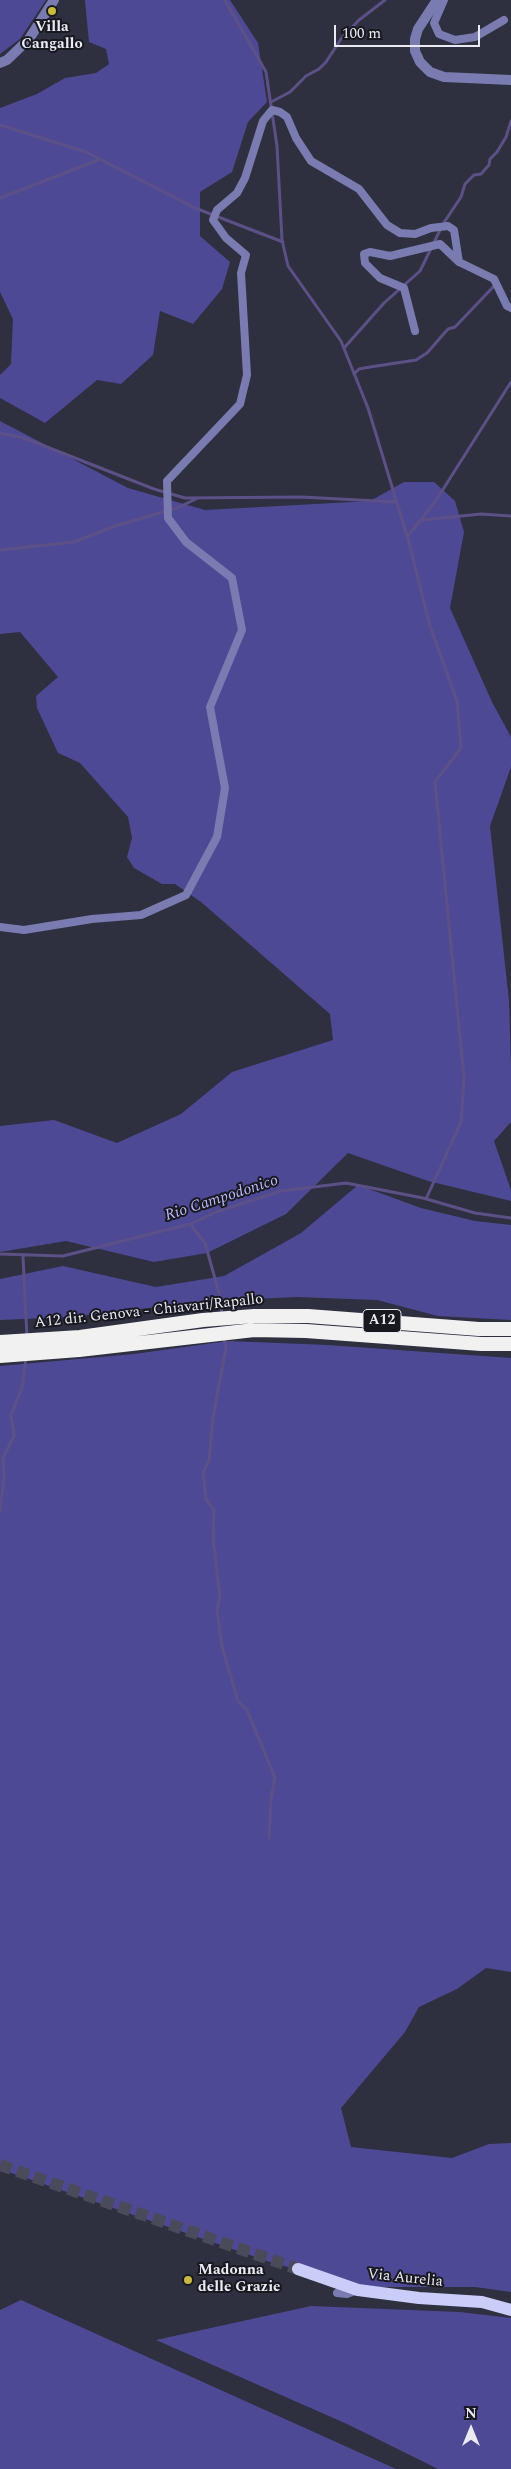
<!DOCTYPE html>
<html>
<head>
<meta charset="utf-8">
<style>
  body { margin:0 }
  #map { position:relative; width:511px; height:2469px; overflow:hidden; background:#2e2f3f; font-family:Spectral,serif }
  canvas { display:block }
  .north { position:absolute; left:446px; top:2404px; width:50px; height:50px; -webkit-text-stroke:4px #18181f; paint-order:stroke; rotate:0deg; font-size:14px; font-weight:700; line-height:20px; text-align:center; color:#eaeaf5 }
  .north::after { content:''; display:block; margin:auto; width:18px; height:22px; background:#eaeaf5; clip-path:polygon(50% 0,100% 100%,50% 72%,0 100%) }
  .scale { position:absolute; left:334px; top:25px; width:146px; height:22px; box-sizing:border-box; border:2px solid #eaeaf5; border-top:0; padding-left:6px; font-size:15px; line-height:18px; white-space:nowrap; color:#eaeaf5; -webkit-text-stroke:4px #18181f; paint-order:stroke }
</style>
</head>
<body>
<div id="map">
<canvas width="511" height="2469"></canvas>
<div class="north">N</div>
<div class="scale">100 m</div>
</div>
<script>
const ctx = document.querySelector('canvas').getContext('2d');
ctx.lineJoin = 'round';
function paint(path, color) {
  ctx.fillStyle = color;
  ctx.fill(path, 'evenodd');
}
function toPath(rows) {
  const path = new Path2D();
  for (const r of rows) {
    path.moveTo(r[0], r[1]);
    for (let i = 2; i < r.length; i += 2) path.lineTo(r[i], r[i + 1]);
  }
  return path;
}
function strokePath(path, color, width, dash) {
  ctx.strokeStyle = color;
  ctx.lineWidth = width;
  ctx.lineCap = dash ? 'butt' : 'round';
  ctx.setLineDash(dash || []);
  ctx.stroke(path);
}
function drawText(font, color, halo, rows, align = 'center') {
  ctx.font = font + ' Spectral,serif';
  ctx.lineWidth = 4;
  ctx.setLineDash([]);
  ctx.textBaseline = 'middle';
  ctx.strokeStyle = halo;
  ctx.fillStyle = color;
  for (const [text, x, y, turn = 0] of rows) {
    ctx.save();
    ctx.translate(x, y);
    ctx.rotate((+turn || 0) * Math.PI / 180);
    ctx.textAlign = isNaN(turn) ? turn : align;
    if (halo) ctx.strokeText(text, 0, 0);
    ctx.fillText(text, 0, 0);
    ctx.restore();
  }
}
paint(toPath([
  [0,0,46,0,20,39,0,54],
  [85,0,230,0,258,43,267,102,248,122,232,172,200,192,200,236,230,262,222,289,193,324,160,311,153,355,121,384,97,380,45,423,0,398,0,375,11,364,13,319,0,292,0,108,37,94,65,78,96,73,109,64,106,49,89,42],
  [0,421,128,488,205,510,370,501,404,482,434,482,455,501,464,532,450,608,492,702,511,737,511,767,490,826,509,1001,511,1067,511,1122,494,1141,511,1190,511,1201,428,1181,348,1153,286,1214,207,1253,154,1262,66,1241,0,1252,0,1126,54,1120,117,1143,181,1114,232,1072,333,1040,330,1014,201,902,175,884,162,884,134,868,127,857,132,838,128,817,80,763,58,753,37,708,36,696,58,677,20,632,0,634],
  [358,1185,421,1208,475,1221,511,1225,511,1320,438,1316,377,1300,297,1297,209,1301,70,1317,0,1320,0,1279,63,1266,156,1287,224,1276,301,1233],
  [228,1341,328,1345,511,1358,511,1972,486,1968,457,1989,419,2007,405,2032,341,2108,351,2147,452,2158,489,2144,511,2143,511,2292,475,2287,360,2287,270,2262,0,2169,0,1366,134,1354],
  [21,2300,396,2469,0,2469,0,2310],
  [311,2306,460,2312,511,2318,511,2469,438,2469,347,2424,156,2340]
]), '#4e4994');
strokePath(toPath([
  [225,0,266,72,277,146,282,240,288,266,341,341,368,408,408,539,430,626,457,701,461,748,435,782,464,1078,461,1122,426,1199],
  [271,102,290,92,306,76,319,69,326,62,341,39,359,20,385,0],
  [0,125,86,152,195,208,283,242],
  [0,198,98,160],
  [344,348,384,303,420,271,443,224,461,197,465,184,474,175,481,174,489,165,490,159,497,152,506,137,511,121],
  [354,374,359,369,370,367,416,360,427,353,448,329,455,327,495,285],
  [0,433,24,438,154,489,185,498,302,497,396,502],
  [422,520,481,514,511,516],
  [407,537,435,502,511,382],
  [0,550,74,542,115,526,177,508,196,499],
  [190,1224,205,1243,219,1293,222,1314],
  [0,1254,63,1256,190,1224,219,1211,281,1191,346,1183,423,1198,475,1213,511,1218],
  [23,1257,27,1337],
  [224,1338,226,1348,213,1417,209,1461,203,1472,206,1499,214,1510,213,1539,220,1596,217,1611,222,1647,238,1701,247,1710,275,1778,271,1798,269,1838],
  [0,1512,4,1478,3,1458,14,1436,11,1415,22,1388,26,1358]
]), '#5c5187', 3);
strokePath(toPath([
  [0,2165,298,2269]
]), '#4a4b5a', 12, [12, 6]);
strokePath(toPath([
  [444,0,434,23,439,34,455,40,475,37,504,20],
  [415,331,404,288,380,278,365,263,364,254,370,252,390,256,440,244,459,262],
  [0,927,24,930,92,919,141,915,186,895,217,837,225,788,210,707,242,630,232,578,186,542,168,518,167,481,240,404,247,375,241,273,246,255,226,238,213,220,217,210,237,193,245,178,263,121,272,110,280,112,287,117,296,138,311,161,359,189,387,225,400,233,415,234,431,228,448,226,454,230,459,262,494,279,507,306,511,308],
  [337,2293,347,2294,358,2290]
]), '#7a7bb0', 8);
strokePath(toPath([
  [437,0,418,29,415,39,415,51,420,62,430,72,444,77,511,80],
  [0,63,7,60,29,39,54,0]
]), '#7a7bb0', 10);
strokePath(toPath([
  [298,2269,358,2290,419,2298,482,2302,511,2310]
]), '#cbcdf9', 12);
strokePath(toPath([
  [0,1342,80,1337,203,1320,254,1316,308,1316,479,1329,511,1329],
  [0,1356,79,1350,254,1330,306,1331,481,1344,511,1344]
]), '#f1f1f1', 14);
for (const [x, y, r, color] of [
  [52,11,5,"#c8bb3b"],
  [188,2280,5,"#c8bb3b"]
]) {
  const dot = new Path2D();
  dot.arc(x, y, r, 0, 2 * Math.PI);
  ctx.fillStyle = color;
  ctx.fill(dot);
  strokePath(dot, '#18181f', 2);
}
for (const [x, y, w] of [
  [382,1321,38]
]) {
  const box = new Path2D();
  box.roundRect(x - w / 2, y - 11.5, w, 23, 4);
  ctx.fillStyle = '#18181f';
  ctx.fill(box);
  strokePath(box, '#eaeaf5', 1);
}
drawText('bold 14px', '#eaeaf5', null, [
  ["A12",382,1321]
]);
drawText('bold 15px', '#eaeaf5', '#18181f', [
  ["Villa",52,28],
  ["Cangallo",52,45],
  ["Madonna",198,2271,"left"],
  ["delle Grazie",198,2288,"left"]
]);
drawText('15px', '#eaeaf5', '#18181f', [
  ["A12 dir. Genova - Chiavari/Rapallo",149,1312,-6],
  ["Via Aurelia",405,2279,6]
]);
drawText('italic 16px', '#b8b9fa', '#18181f', [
  ["Rio Campodonico",222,1199,-18]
]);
</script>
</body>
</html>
